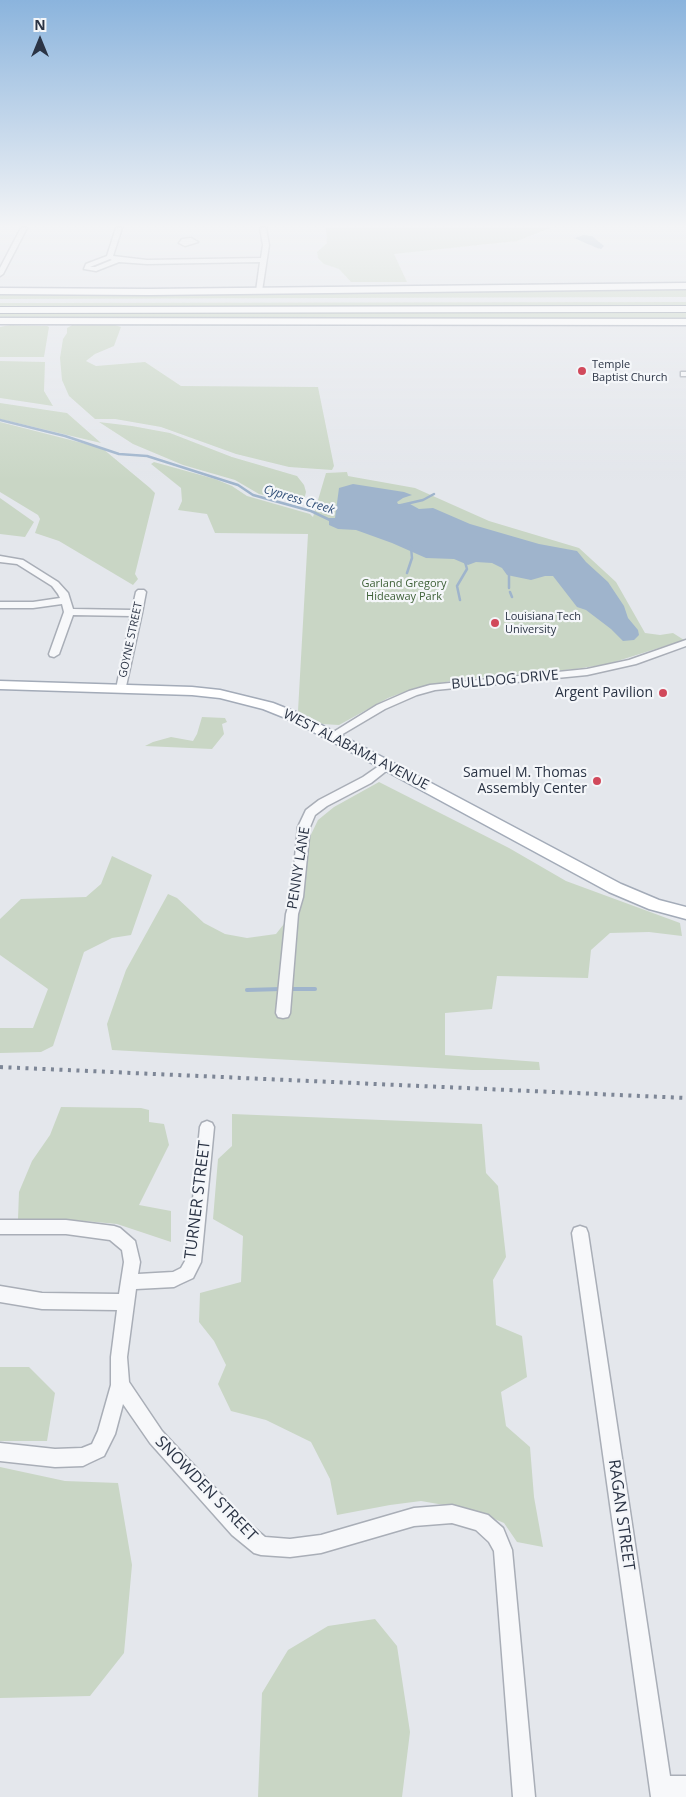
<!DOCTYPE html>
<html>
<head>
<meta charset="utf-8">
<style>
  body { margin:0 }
  #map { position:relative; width:686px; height:1797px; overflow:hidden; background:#e4e7ec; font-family:"Open Sans",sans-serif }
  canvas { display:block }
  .north { position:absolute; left:15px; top:15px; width:50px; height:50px; -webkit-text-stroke:4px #f4f6f9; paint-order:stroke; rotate:0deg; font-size:14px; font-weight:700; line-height:20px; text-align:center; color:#2b3445 }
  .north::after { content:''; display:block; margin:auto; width:18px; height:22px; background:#2b3445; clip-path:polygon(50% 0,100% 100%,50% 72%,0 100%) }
</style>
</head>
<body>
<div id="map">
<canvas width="686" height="1797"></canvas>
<div class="north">N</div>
</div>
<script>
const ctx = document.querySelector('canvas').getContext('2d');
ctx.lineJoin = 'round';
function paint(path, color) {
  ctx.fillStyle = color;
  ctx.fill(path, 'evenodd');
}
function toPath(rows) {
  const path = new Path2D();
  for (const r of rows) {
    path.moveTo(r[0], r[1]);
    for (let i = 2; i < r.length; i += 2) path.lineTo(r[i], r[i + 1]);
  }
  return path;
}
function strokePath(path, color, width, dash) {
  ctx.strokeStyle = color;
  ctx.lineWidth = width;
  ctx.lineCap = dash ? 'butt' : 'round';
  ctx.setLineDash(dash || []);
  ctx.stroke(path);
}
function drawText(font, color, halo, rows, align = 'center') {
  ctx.font = font + ' "Open Sans",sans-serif';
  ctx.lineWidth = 4.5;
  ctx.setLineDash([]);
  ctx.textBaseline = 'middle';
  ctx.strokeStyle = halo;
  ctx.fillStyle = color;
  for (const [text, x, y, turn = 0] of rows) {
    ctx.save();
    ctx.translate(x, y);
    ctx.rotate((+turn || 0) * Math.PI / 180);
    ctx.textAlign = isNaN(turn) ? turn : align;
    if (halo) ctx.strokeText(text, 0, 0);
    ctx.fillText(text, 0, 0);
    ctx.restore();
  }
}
paint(toPath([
  [326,228,550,228,517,241,394,254,407,282,351,282,339,269,324,264,318,258,317,252,327,243],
  [686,288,686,297,681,297,0,299,0,292,172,293],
  [686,302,686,307,0,308,0,303],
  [547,311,686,313,686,321,0,320,0,312],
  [74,324,112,324,121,327,114,346,95,354,86,361,96,366,145,362,181,386,318,387,334,466,332,470,289,467,236,454,161,427,115,419,95,419,69,396,62,380,60,358,63,339,67,333,67,328],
  [10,325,47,326,49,327,44,357,0,357,0,327],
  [0,361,45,362,44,391,53,406,0,398],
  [0,403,67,413,101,443,0,419],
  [0,422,102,448,150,488,155,493,135,574,138,579,133,585,59,541,35,533,40,519,38,515,0,492],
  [99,422,132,426,170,433,232,457,297,476,304,485,306,492,304,500,300,502,292,501,259,494,235,480,183,465,133,444],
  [154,462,215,479,232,486,247,496,310,514,313,517,326,473,347,472,348,476,415,488,489,521,579,548,616,582,645,633,660,635,673,633,684,640,608,664,575,669,456,680,415,688,388,698,339,725,322,724,298,711,308,534,215,533,207,514,178,510,182,501,181,488,151,464],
  [0,498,34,522,25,537,0,534],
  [202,717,225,718,227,722,222,724,224,734,212,749,145,746,153,742,171,737,193,741,197,734],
  [379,782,509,848,566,881,680,923,682,936,649,932,610,933,591,950,588,978,497,976,492,1009,445,1013,445,1055,539,1062,540,1070,472,1070,112,1050,107,1024,126,970,168,894,177,898,204,923,225,934,247,938,276,934,291,915,304,849,318,820,334,807],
  [112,856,152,875,131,935,112,938,84,952,53,1046,41,1052,0,1053,0,1028,33,1028,48,989,0,955,0,919,21,899,86,897,101,884],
  [61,1107,141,1108,149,1110,149,1122,164,1124,169,1145,139,1205,171,1211,171,1242,117,1224,85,1221,18,1219,19,1192,32,1161,50,1135],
  [232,1114,482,1124,486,1173,498,1186,506,1257,493,1280,496,1325,522,1336,527,1377,501,1392,506,1426,530,1447,534,1497,543,1547,517,1542,504,1523,473,1510,421,1501,390,1505,337,1515,330,1479,311,1442,266,1420,231,1411,218,1384,226,1365,214,1341,199,1322,200,1293,241,1282,243,1236,213,1219,218,1159,232,1146],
  [0,1367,29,1367,55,1393,47,1441,0,1441],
  [0,1467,65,1481,118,1483,132,1565,124,1653,90,1696,0,1698],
  [375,1619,397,1646,410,1732,402,1797,258,1797,262,1693,288,1650,328,1626]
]), '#c9d6c5');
paint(toPath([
  [584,235,592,236,604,246,601,249,597,248,574,238],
  [353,484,404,492,412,495,403,498,397,502,398,504,410,504,419,509,433,508,470,524,539,544,577,551,586,562,608,582,624,606,628,618,638,630,639,635,634,640,623,641,611,629,586,610,577,607,553,576,545,576,531,580,507,575,502,568,492,563,476,562,468,565,454,559,426,558,392,543,356,530,338,529,329,525,329,518,335,518,339,488]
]), '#9fb4cc');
strokePath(toPath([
  [0,420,65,436,119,454,147,456,238,485,253,495,311,511,332,521],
  [397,506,423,500,434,494],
  [509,571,509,588],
  [407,573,412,558,411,547],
  [510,592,512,597],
  [460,600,457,586,467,569,465,562]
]), '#9fb4cc', 2.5);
strokePath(toPath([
  [288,989,315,989],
  [247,990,281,989]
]), '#9fb4cc', 4);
const minor = toPath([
  [21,228,27,228,3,274,0,276,0,268,21,228],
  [116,228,122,228,113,256,147,260,261,258,263,245,260,228,266,228,269,245,262,291,259,293,256,291,260,262,147,264,119,262,96,271,84,269,86,264,107,256,116,228],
  [110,259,112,260,95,267,90,267,110,259],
  [191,238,198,242,185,246,179,243,182,239,191,238],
  [681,372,686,372,686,376,681,376,681,372],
  [0,556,23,560,58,582,68,593,73,609,132,610,136,592,138,590,144,590,146,592,142,613,125,691,121,692,116,689,131,616,73,615,59,654,54,657,50,656,49,654,64,612,62,604,33,608,0,608,0,602,33,602,60,598,58,594,52,586,17,564,0,562,0,556],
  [686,640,686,646,636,664,587,675,435,690,417,695,385,709,336,738,332,739,327,736,377,705,409,691,430,685,587,669,629,660,686,640],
  [386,761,390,762,392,765,390,768,371,783,327,806,315,815,310,827,303,897,298,914,290,1013,288,1017,283,1018,278,1017,276,1013,286,914,291,897,298,827,306,810,319,800,363,777,386,761],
  [207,1121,212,1123,214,1127,201,1262,193,1278,180,1284,174,1287,136,1289,127,1357,129,1382,162,1431,246,1521,265,1537,290,1539,321,1535,414,1508,452,1505,488,1515,503,1528,512,1550,535,1797,513,1797,494,1551,489,1542,476,1530,452,1523,414,1526,321,1553,290,1557,261,1555,254,1553,232,1535,150,1443,123,1404,115,1434,104,1456,89,1463,83,1466,55,1467,0,1461,0,1443,55,1449,82,1448,92,1444,98,1431,111,1385,111,1357,117,1310,42,1309,0,1302,0,1286,42,1293,119,1294,124,1262,122,1250,110,1240,66,1234,0,1234,0,1220,66,1220,114,1226,120,1228,135,1241,140,1262,138,1274,173,1272,181,1268,185,1261,192,1209,200,1127,202,1123,207,1121],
  [580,1226,586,1228,588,1233,670,1776,686,1776,686,1797,651,1797,572,1233,574,1228,580,1226]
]);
const major = toPath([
  [686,283,686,289,149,295,0,294,0,288,149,289,686,283],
  [0,318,686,319,686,325,0,324,0,318],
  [0,681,192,687,220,690,273,703,298,713,337,733,621,884,659,900,686,907,686,919,649,909,609,892,327,739,288,719,263,709,220,698,192,695,0,689,0,681]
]);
const highway = toPath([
  [686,306,686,312,0,313,0,307,686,306]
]);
strokePath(minor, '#a9aeb7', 3);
strokePath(major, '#a3abb8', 3);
strokePath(highway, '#8b94a3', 2);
paint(minor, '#f7f8fa');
paint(major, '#fff');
paint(highway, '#fff');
strokePath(toPath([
  [0,1067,686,1098]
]), '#7d8696', 4, [3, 5.5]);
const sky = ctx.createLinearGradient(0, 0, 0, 480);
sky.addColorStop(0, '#8bb4dd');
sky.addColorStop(0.47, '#f3f4f6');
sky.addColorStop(1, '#f3f4f600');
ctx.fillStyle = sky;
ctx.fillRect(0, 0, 686, 480);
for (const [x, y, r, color] of [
  [582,371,5,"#d1495b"],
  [495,623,5,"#d1495b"],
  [663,693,5,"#d1495b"],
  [597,781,5,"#d1495b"]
]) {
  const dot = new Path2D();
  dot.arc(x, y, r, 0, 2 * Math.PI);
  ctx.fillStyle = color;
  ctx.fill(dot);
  strokePath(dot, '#f4f6f9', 2);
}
drawText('11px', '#2b3445', '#f4f6f9', [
  ["Temple",592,365],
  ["Baptist Church",592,378],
  ["Louisiana Tech",505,617],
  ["University",505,630]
], 'left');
drawText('11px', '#3f6138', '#f4f6f9', [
  ["Garland Gregory",404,584],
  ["Hideaway Park",404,597]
]);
drawText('11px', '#2b3445', '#f4f6f9', [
  ["GOYNE STREET",131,640,-78]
]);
drawText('italic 12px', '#34527a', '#f4f6f9', [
  ["Cypress Creek",299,500,17]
]);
drawText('14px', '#2b3445', '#f4f6f9', [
  ["BULLDOG DRIVE",505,680,-5],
  ["WEST ALABAMA AVENUE",356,750,27],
  ["PENNY LANE",299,868,-81]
]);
drawText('14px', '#2b3445', '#f4f6f9', [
  ["Argent Pavilion",653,693],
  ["Samuel M. Thomas",587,773],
  ["Assembly Center",587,789]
], 'right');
drawText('16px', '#2b3445', '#f4f6f9', [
  ["TURNER STREET",198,1200,-83],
  ["SNOWDEN STREET",206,1489,46],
  ["RAGAN STREET",621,1515,82]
]);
</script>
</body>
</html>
